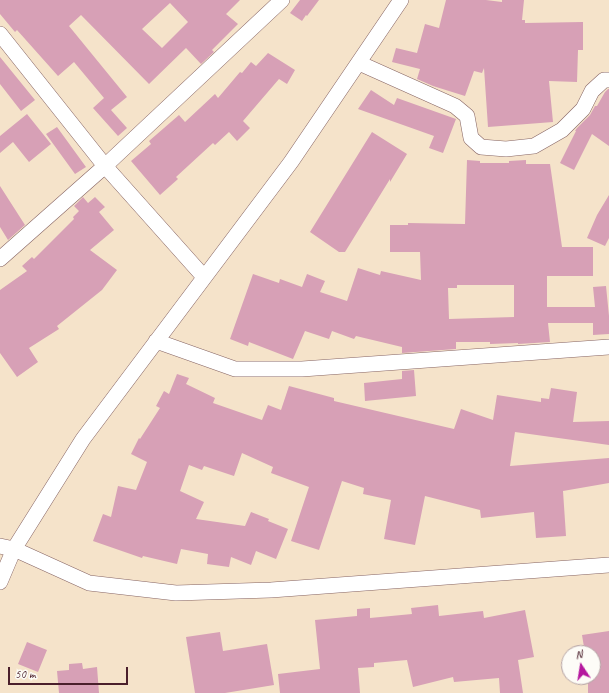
<!DOCTYPE html>
<html>
<head>
<meta charset="utf-8">
<style>
  body { margin:0 }
  #map { position:relative; width:609px; height:693px; overflow:hidden; background:#f5e3ca; font-family:Caveat,sans-serif }
  canvas { display:block }
  .north { position:absolute; left:561px; top:645px; width:40px; height:40px; box-sizing:border-box; background:#fdfcf7; border:1px solid #b5a4a5; border-radius:50%; rotate:348deg; font-size:11px; font-weight:700; line-height:16px; text-align:center; color:#4a1f2b }
  .north::after { content:''; display:block; margin:auto; width:14px; height:18px; background:#b5179e; clip-path:polygon(50% 0,100% 100%,50% 72%,0 100%) }
  .scale { position:absolute; left:8px; top:667px; width:120px; height:18px; box-sizing:border-box; border:2px solid #4a1f2b; border-top:0; padding-left:5px; font-size:12px; line-height:14px; white-space:nowrap; color:#4a1f2b; -webkit-text-stroke:3px #fdfcf7; paint-order:stroke }
</style>
</head>
<body>
<div id="map">
<canvas width="609" height="693"></canvas>
<div class="north">N</div>
<div class="scale">50 m</div>
</div>
<script>
const ctx = document.querySelector('canvas').getContext('2d');
ctx.lineJoin = 'round';
function paint(path, color) {
  ctx.fillStyle = color;
  ctx.fill(path, 'evenodd');
}
function toPath(rows) {
  const path = new Path2D();
  for (const r of rows) {
    path.moveTo(r[0], r[1]);
    for (let i = 2; i < r.length; i += 2) path.lineTo(r[i], r[i + 1]);
  }
  return path;
}
function strokePath(path, color, width, dash) {
  ctx.strokeStyle = color;
  ctx.lineWidth = width;
  ctx.lineCap = dash ? 'butt' : 'round';
  ctx.setLineDash(dash || []);
  ctx.stroke(path);
}
paint(toPath([
  [0,0,240,0,226,14,238,24,212,50,214,52,201,64,186,48,149,84,81,15,69,26,127,97,111,110,127,128,118,136,93,108,104,98,74,62,58,76,17,30,15,32,0,14],
  [170,3,188,22,162,48,142,29],
  [300,0,319,0,307,16,306,15,302,21,290,13],
  [446,0,486,0,502,2,502,0,524,0,522,20,525,20,525,23,583,22,583,50,578,50,577,82,549,81,553,122,488,127,484,68,482,73,474,71,465,96,433,86,417,79,420,69,392,62,396,48,417,53,425,24,439,28],
  [268,53,295,70,287,84,279,79,243,121,250,128,237,141,229,132,215,145,213,143,176,177,178,179,160,195,131,161,151,144,149,141,179,115,185,122,215,94,218,98,240,72,242,73,251,62,256,66],
  [0,57,35,100,21,111,0,84],
  [608,89,609,89,609,146,592,134,574,170,560,163,576,131,575,131,577,128,590,115,595,106,597,106,605,92],
  [371,90,394,105,397,98,456,119,443,153,429,148,434,136,358,109],
  [27,114,51,144,29,162,13,142,0,153,0,136],
  [57,127,86,167,75,174,46,134],
  [372,132,407,154,390,182,390,179,345,252,339,252,310,232],
  [467,160,480,161,480,163,509,163,509,161,526,160,526,164,550,164,562,247,593,247,593,276,547,276,547,307,595,307,593,287,606,286,609,316,609,334,593,335,593,323,548,323,550,342,518,344,518,343,490,344,490,342,456,342,456,349,402,353,402,347,356,336,354,339,332,331,329,339,305,331,293,359,249,342,248,346,230,339,253,274,279,283,280,279,302,287,307,274,325,281,320,292,347,301,358,268,380,275,381,271,421,280,420,252,390,252,390,225,408,225,408,223,465,224],
  [457,285,514,285,514,317,449,319,448,288,457,288],
  [0,186,25,225,8,240,0,227],
  [609,195,609,238,605,246,587,238,597,215],
  [83,197,88,203,95,197,105,207,99,212,114,230,90,250,117,270,102,290,57,326,59,329,29,348,38,362,17,377,0,353,0,290,27,271,22,266,32,257,34,259,74,219,73,217,79,211,74,206],
  [414,370,416,396,365,401,364,383,402,379,402,371],
  [177,374,189,378,186,384,215,398,213,403,262,420,268,405,281,410,289,386,334,398,334,401,454,429,461,409,493,420,497,395,541,402,541,398,549,399,551,388,577,392,573,422,609,421,609,445,515,432,510,466,609,458,609,483,563,491,566,536,536,538,534,512,481,518,480,510,425,496,415,545,384,539,391,500,363,494,364,488,342,481,319,550,291,541,309,487,271,473,273,467,242,453,234,476,204,466,202,470,189,465,180,491,204,502,196,519,245,526,251,512,269,519,268,521,288,529,276,559,256,551,251,565,231,557,229,567,207,564,208,554,181,549,177,564,143,556,142,558,93,541,103,514,111,517,118,486,136,490,147,462,131,454,139,438,140,439,160,408,156,406,164,391,169,394],
  [438,605,439,616,483,611,484,618,525,610,534,657,518,660,523,693,500,693,499,678,454,682,453,677,413,687,407,660,374,663,374,667,358,668,360,693,280,693,278,674,320,669,315,620,357,616,357,609,370,608,370,618,412,614,411,608],
  [609,631,609,693,588,693,588,677,593,677,593,653,585,653,582,635],
  [220,632,223,651,267,644,274,685,225,693,195,693,186,637],
  [27,642,47,650,38,672,18,664],
  [82,663,83,669,97,667,99,693,59,693,57,671,69,670,69,664]
]), '#d7a0b6');
const street = toPath([
  [0,34,105,166,204,277],
  [359,63,455,106,467,116,471,138,481,147,506,149,534,146,562,130,583,109,592,91,604,80,609,80],
  [0,259,105,166,282,0],
  [156,341,235,369,302,369,609,347],
  [0,546,14,549,89,583,176,593,271,590,609,565],
  [0,582,14,549,83,439,291,162,401,0]
]);
strokePath(street, '#866463', 16);
strokePath(street, '#fff', 15);
</script>
</body>
</html>
